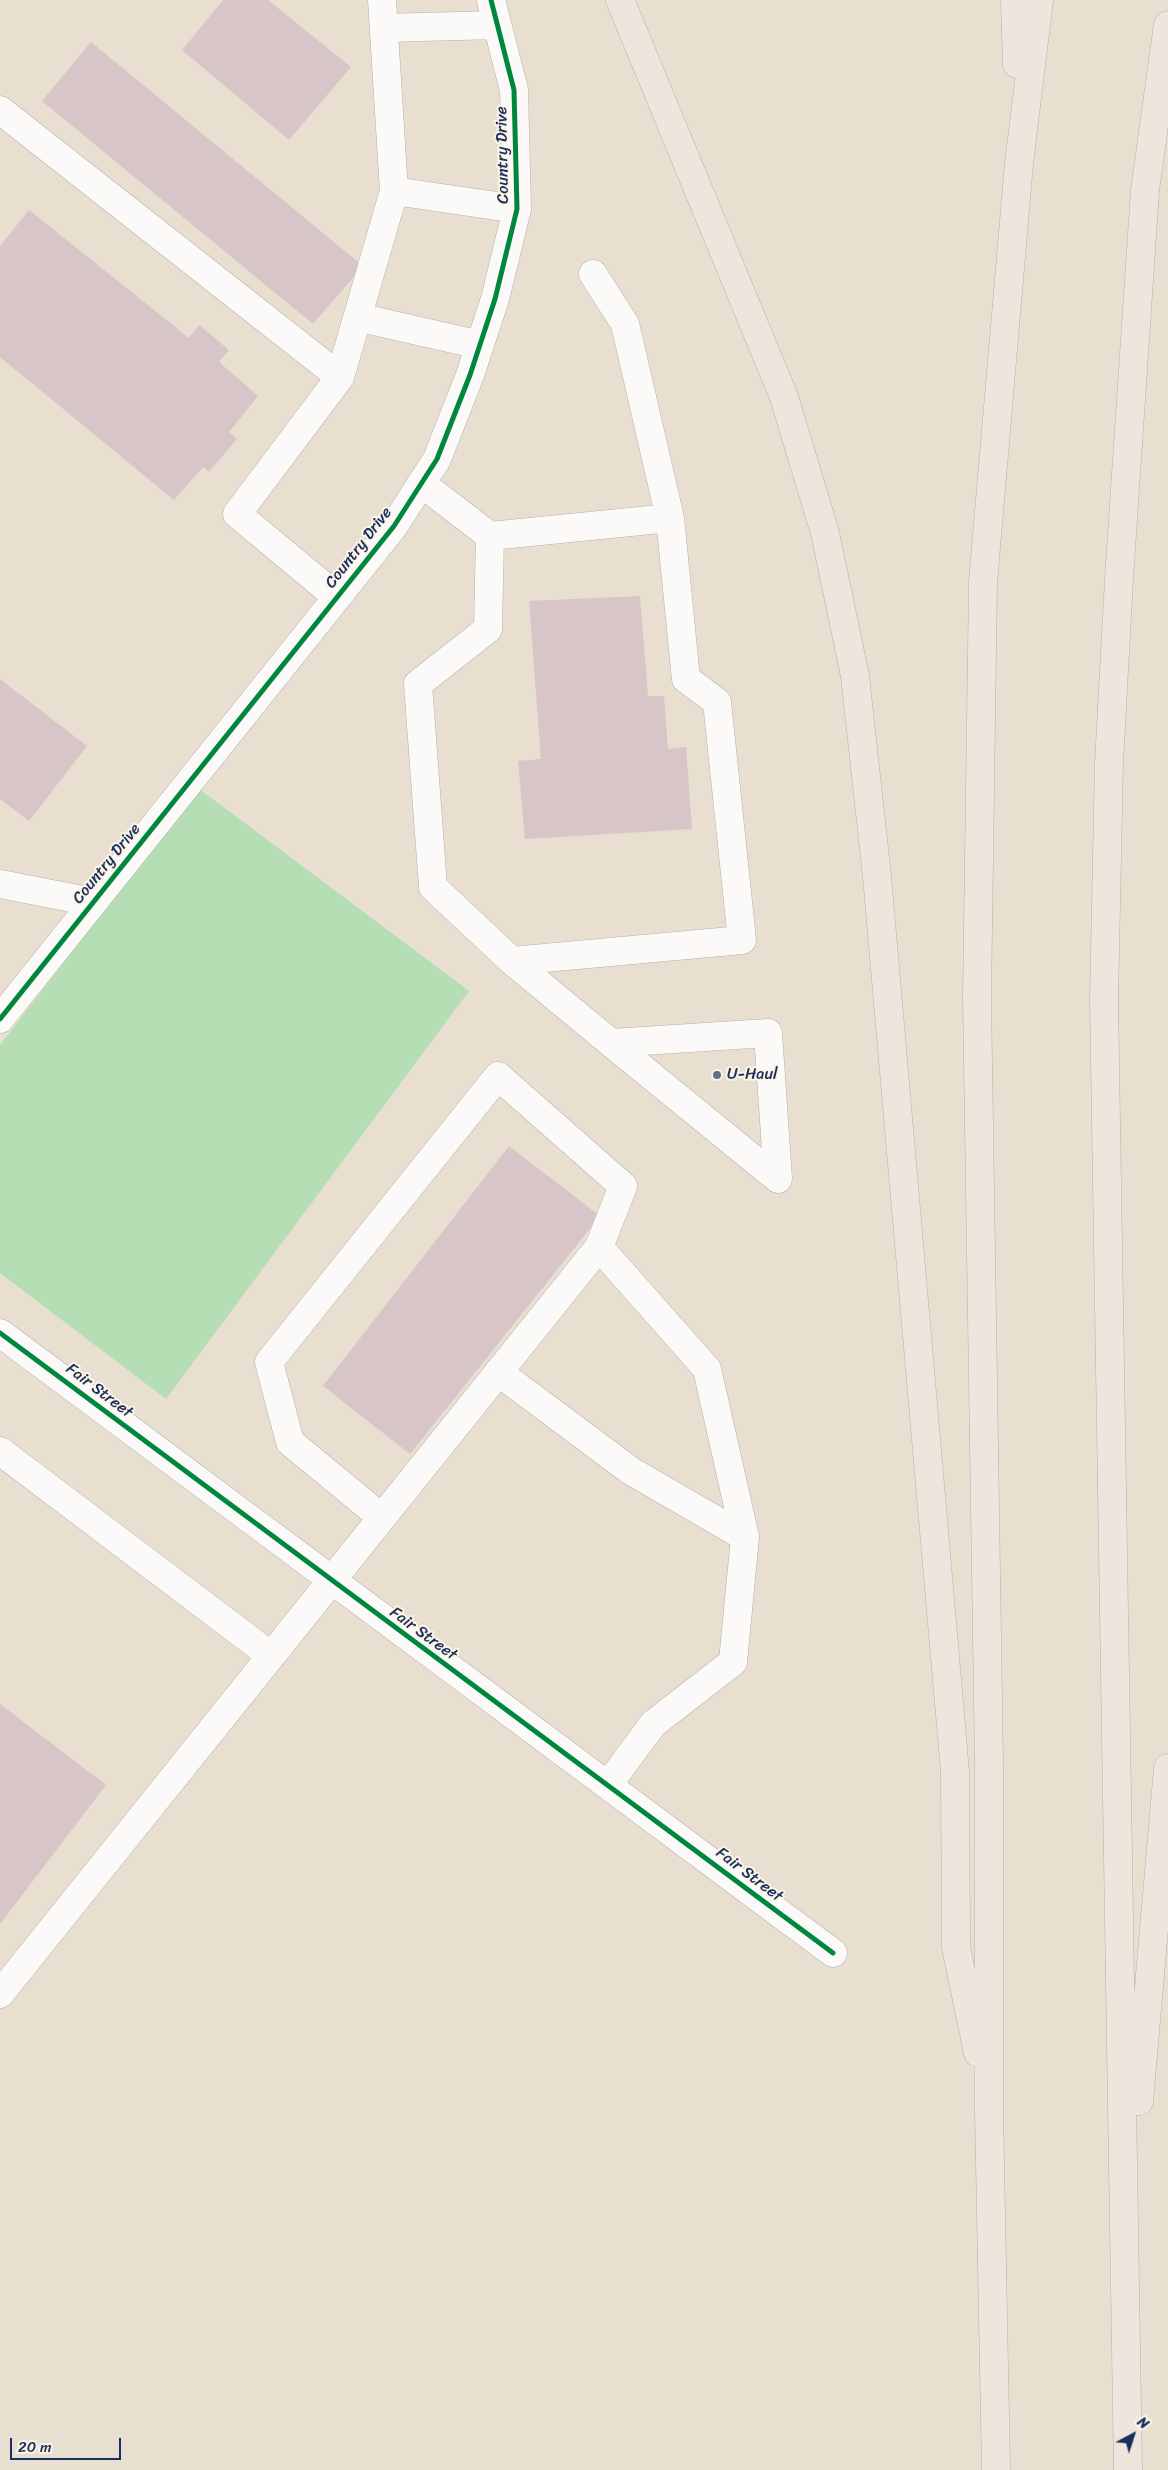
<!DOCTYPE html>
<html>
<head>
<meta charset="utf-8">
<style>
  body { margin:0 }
  #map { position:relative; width:1168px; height:2470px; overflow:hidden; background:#e8dfd0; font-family:Sriracha,sans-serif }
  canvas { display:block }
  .north { position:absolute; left:1108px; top:2410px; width:50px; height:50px; -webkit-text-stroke:4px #fcf5e5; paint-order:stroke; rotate:40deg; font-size:14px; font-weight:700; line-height:20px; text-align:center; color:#1b2f5e }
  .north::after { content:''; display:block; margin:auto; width:18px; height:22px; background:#1b2f5e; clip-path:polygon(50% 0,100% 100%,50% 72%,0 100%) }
  .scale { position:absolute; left:10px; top:2438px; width:111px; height:22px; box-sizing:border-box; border:2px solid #1b2f5e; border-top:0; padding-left:6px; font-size:15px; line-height:18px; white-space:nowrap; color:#1b2f5e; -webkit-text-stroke:4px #fcf5e5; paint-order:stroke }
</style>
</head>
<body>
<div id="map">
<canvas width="1168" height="2470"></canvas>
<div class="north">N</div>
<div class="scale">20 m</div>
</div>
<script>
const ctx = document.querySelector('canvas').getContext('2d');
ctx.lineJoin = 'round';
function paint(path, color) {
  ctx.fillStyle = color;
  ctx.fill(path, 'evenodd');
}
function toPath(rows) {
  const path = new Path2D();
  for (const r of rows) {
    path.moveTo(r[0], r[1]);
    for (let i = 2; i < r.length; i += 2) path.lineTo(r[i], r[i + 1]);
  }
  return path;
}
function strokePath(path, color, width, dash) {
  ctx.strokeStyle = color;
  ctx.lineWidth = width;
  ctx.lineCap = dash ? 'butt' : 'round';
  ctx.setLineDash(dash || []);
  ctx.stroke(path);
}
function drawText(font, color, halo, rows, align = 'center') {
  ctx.font = font + ' Sriracha,sans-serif';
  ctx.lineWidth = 4;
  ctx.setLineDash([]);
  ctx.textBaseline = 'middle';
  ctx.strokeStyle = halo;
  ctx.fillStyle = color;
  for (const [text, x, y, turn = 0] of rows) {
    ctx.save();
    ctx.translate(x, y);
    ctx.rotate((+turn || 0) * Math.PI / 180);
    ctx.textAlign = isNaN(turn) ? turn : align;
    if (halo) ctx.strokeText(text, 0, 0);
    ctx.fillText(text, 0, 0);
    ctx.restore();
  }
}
paint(toPath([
  [198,788,469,991,166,1399,0,1273,0,1045]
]), '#b5deb5');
paint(toPath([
  [223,0,268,0,351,67,289,140,182,50],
  [91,42,363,266,313,324,42,101],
  [29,210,189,338,199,325,229,350,219,362,258,396,229,432,237,439,209,472,203,467,174,500,0,357,0,246],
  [640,596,648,696,664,696,668,749,686,747,692,829,525,839,518,761,541,759,529,601],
  [0,679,87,746,29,821,0,799],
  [509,1146,600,1216,410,1454,323,1386],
  [0,1704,106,1785,0,1924]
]), '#d8c5c7');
const minor = toPath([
  [384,28,497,25],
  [0,110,340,377,237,514,337,597],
  [394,191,517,209],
  [593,274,625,324,670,518],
  [357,317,480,345],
  [340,377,394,191,382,0],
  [421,483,490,536,670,518,686,679,717,702,742,940,512,961,433,887,418,684,488,629,490,536],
  [0,884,93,902],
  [512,961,611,1043,778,1179,768,1033,611,1043],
  [0,1019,394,526,437,459,470,375,495,299,517,209,514,90,491,0],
  [0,1333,833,1953],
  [498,1372,631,1471,745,1537],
  [0,1451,270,1655],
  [381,1517,290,1442,269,1362,498,1076,623,1186,599,1247],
  [0,1994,599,1247,707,1369,745,1537,733,1662,653,1724,608,1785]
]);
const highway = toPath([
  [620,0,784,397,825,533,855,676,877,876,955,1772,956,1947,978,2053],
  [1015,0,1017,64],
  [1139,2101,1168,1768],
  [996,2470,989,2111,989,1764,977,998,983,582,1019,163,1039,0],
  [1128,2470,1104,999,1109,763,1119,579,1145,190,1168,25]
]);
strokePath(minor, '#b5b1ac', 29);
strokePath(highway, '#b5b1ac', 29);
strokePath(minor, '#fcfaf8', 28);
strokePath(highway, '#eee5dd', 28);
strokePath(toPath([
  [0,1019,394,526,437,459,470,375,495,299,517,209,514,90,491,0],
  [0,1333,833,1953]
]), '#00873e', 5);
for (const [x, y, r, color] of [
  [717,1075,5,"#636d86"]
]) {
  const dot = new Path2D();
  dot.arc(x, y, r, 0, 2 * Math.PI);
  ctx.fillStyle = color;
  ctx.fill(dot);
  strokePath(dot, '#fcf5e5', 2);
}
drawText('16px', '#1b2f5e', '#fcf5e5', [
  ["Country Drive",503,155,-91],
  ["Country Drive",359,548,-52],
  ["Country Drive",107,864,-51],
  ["Fair Street",99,1391,37],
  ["Fair Street",423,1634,36],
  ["Fair Street",749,1875,37]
]);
drawText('16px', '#1b2f5e', '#fcf5e5', [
  ["U-Haul",727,1075]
], 'left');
</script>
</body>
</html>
